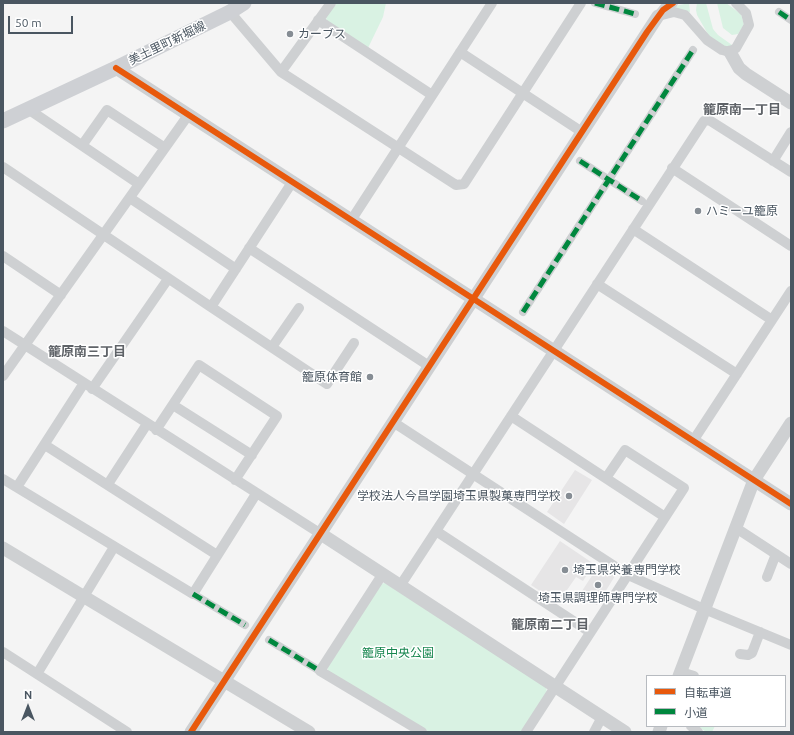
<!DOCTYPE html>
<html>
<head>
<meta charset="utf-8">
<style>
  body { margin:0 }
  #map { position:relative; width:794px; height:735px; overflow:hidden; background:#f4f4f4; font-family:Ubuntu,"Noto Sans JP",sans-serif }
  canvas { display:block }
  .frame { position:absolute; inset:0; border:4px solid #4a5661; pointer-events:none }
  .legend { position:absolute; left:646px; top:675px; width:140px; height:52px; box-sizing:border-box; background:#fff; border:1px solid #b7bbc0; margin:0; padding:5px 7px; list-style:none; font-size:12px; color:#4a5661 }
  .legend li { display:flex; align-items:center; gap:8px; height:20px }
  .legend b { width:20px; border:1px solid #b7bbc0 }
  .north { position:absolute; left:8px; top:687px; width:40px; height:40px; -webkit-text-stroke:3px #fff; paint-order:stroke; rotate:0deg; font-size:11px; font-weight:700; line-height:16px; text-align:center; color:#4a5661 }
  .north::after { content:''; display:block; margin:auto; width:14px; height:18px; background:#4a5661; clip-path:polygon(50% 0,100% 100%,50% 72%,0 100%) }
  .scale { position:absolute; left:8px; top:16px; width:65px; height:18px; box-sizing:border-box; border:2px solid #4a5661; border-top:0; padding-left:5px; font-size:12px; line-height:14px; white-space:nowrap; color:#4a5661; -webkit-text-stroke:3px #fff; paint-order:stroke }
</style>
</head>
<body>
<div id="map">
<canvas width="794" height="735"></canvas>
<div class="frame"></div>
<ul class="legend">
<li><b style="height:5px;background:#e8590c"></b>自転車道</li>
<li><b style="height:5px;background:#00873e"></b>小道</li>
</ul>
<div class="north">N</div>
<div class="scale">50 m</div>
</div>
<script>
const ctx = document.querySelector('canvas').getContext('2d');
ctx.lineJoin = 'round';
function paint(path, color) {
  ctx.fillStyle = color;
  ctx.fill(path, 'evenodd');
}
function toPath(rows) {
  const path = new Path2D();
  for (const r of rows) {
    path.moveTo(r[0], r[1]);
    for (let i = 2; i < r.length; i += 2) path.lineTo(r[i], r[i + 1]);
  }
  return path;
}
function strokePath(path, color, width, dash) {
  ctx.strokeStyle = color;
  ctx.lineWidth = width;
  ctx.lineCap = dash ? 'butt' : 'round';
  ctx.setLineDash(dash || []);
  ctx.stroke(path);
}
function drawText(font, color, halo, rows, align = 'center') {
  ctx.font = font + ' Ubuntu,"Noto Sans JP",sans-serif';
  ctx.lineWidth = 3;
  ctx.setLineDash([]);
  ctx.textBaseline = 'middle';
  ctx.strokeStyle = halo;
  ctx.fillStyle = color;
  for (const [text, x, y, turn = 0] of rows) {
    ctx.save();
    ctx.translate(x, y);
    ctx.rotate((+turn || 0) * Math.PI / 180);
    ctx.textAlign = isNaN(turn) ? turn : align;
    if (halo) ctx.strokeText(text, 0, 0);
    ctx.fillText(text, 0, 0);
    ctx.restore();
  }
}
paint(toPath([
  [575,470,592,480,564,524,547,512],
  [560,541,594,564,583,581,576,577,558,603,531,585],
  [599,565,615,576,597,605,580,594]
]), '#e6e5e6');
paint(toPath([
  [337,3,386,3,383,17,368,48,327,22,326,17],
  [689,3,690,12,675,8,675,6],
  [697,3,706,3,713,29,718,35,732,45,731,46,727,48,709,36,697,15,696,10],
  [717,3,726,3,741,14,744,25,738,34,732,35,723,28],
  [385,583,546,687,547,692,522,732,429,732,328,671,327,666,380,584],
  [698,726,715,726,712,732,706,732]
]), '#d9f2e3');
strokePath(toPath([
  [595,3,635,14],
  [779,12,791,20],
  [580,161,642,201],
  [523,312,693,50],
  [193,594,245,625],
  [269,640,320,671]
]), '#ced0d2', 8);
strokePath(toPath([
  [230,12,281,72,456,185,464,184,581,3],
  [658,16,674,12,685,15,707,40,722,50,730,52,736,48,749,25,746,13,736,3],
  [658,16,666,6,673,3],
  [318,20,432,95],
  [460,52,582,132],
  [281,72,331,3],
  [28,109,139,184],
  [83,144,107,110,165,148],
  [773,161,791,132],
  [3,167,211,307,293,181],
  [672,168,791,246],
  [130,198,236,269],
  [352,219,492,3],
  [633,229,772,320],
  [249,248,429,366],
  [3,256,61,295],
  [597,284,737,374],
  [211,307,327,384,354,343],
  [3,331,321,534],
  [272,347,299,308],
  [3,376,189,114],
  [92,389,168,279],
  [173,405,252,455],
  [511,416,665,517],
  [393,422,628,575,704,609,791,645],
  [156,430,199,365,277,416,235,480],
  [693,441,791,291],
  [45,445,217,555],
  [3,479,193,594,256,494],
  [108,484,147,424],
  [17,487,84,383],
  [736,528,791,564],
  [436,531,590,632],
  [382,575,320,671,422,732],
  [767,577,776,554],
  [400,586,704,121,709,120,791,172],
  [3,652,127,732],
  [740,654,748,655,752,653,760,632],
  [681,672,694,676],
  [37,674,114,547],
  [691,726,698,732],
  [526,732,684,488,625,450,606,478],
  [594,732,602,717]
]), '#ced0d2', 10);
strokePath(toPath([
  [730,52,739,68,746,74,791,103],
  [116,68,791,504],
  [321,534,625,732],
  [3,548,309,732],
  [679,676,754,480,791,423],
  [191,732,658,16],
  [659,732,661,726]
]), '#ced0d2', 13);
strokePath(toPath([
  [3,121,116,68,230,12,244,3]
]), '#ced0d4', 15);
strokePath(toPath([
  [595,3,635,14],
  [779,12,791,20],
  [580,161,642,201],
  [523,312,693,50],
  [193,594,245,625],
  [269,640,320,671]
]), '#00873e', 5, [10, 5]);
strokePath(toPath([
  [116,68,791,504],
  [191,732,647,32,663,10,673,3]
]), '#e8590c', 6);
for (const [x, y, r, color] of [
  [290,34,4,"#868d94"],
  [698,211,4,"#868d94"],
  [370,377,4,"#868d94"],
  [569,496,4,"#868d94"],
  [565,570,4,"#868d94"],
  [598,585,4,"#868d94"]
]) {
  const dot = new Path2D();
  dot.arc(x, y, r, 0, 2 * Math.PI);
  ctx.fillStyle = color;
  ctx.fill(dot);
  strokePath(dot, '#fff', 1.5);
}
drawText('12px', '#4a5661', '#fff', [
  ["カーブス",298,34],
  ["ハミーユ籠原",706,211],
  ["籠原体育館",362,377,"right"],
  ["学校法人今昌学園埼玉県製菓専門学校",561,496,"right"],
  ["埼玉県栄養専門学校",573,570],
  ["埼玉県調理師専門学校",598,598,"center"]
], 'left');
drawText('12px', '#4a5661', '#fff', [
  ["美土里町新堀線",167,43,-26]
]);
drawText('12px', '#17864f', '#fff', [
  ["籠原中央公園",398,653]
]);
drawText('bold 13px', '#5f6368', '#fff', [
  ["籠原南一丁目",742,110],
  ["籠原南三丁目",87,352],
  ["籠原南二丁目",550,625]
]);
</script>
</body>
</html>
